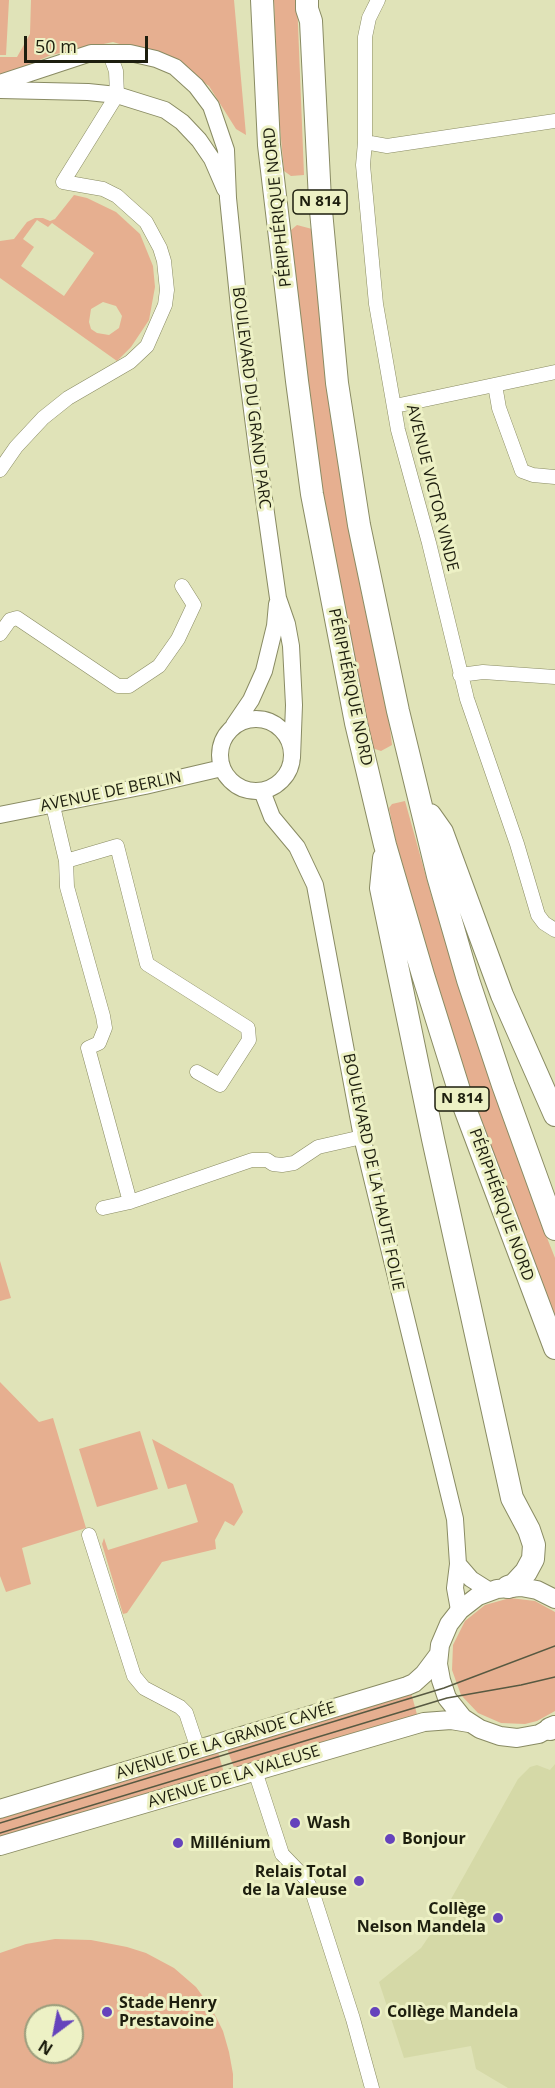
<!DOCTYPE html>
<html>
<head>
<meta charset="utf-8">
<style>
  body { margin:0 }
  #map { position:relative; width:555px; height:2088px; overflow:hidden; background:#e0e3b8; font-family:"Open Sans",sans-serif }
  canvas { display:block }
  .north { position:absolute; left:24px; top:2004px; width:60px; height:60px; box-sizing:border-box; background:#edf1c5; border:2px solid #9a9d7c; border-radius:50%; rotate:212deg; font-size:16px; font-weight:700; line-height:24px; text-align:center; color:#1d1e0e }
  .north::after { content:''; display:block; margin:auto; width:21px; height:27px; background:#6543bc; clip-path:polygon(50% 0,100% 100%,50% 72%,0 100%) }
  .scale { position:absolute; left:24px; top:36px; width:124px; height:27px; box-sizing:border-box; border:3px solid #1d1e0e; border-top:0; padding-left:8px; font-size:18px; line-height:21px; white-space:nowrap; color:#1d1e0e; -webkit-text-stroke:4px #edf1c5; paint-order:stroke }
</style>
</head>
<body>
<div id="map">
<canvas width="555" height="2088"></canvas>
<div class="north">N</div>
<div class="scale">50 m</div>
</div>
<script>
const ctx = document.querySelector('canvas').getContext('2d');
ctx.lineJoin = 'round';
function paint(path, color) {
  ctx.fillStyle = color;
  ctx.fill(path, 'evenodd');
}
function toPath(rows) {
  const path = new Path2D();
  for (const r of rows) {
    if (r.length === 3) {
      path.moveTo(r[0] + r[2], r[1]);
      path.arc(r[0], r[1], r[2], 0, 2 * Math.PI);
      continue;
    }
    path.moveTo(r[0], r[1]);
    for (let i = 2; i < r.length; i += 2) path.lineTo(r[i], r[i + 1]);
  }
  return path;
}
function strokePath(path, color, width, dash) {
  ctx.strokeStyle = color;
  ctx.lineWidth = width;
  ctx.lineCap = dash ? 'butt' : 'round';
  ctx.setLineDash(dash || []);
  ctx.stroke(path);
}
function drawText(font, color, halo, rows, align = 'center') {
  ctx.font = font + ' "Open Sans",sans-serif';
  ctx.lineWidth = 6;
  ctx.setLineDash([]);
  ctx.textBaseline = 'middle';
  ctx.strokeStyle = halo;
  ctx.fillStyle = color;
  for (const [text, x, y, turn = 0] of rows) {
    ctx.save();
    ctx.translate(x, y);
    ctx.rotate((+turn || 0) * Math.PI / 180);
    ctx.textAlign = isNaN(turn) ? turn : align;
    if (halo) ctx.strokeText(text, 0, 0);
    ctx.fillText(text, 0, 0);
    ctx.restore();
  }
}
paint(toPath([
  [555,1764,555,2088,508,2088,476,2069,471,2046,404,2058,379,1982,421,1948,436,1926,518,1779,530,1767,537,1765,550,1770]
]), '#d5d9a7');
paint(toPath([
  [0,0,9,0,6,55,0,55],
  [31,0,234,0,246,135,236,129,209,86,169,59,113,42,51,55,0,77,0,57,17,57,30,34],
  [274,0,297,0,304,175,291,176,284,171,278,106],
  [74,195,87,198,116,212,140,234,153,266,155,287,149,320,131,347,117,361,0,278,0,241,14,239,27,222,35,218,43,218,50,221,55,219],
  [37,220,48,227,52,223,94,253,64,296,21,266,34,247,23,239],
  [103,302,116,306,122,316,119,328,109,335,97,333,91,329,89,322,91,309],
  [297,225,312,229,340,460,362,596,388,712,392,745,381,751,372,748,334,566,299,336,291,230],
  [405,801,432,898,540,1220,555,1258,555,1321,532,1261,454,1042,399,857,389,808,392,804],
  [0,1261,11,1298,0,1301],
  [0,1382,39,1422,53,1418,86,1528,22,1548,31,1584,6,1592,0,1576],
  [140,1431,158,1489,97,1507,79,1449],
  [152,1439,233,1484,243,1512,234,1526,225,1521,215,1540,216,1549,162,1562,127,1613,123,1614,102,1544,104,1538,108,1550,198,1522,186,1484,168,1489],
  [510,1598,535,1601,555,1612,555,1711,537,1721,525,1724,501,1723,478,1713,461,1695,452,1670,453,1645,465,1621,485,1605],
  [410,1689,418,1718,373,1727,235,1770,227,1749],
  [218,1752,224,1773,0,1839,0,1816],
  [55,1939,91,1940,127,1947,146,1953,174,1968,196,1987,212,2009,223,2031,229,2052,233,2074,233,2088,0,2088,0,1953,26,1944],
  [36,2016,72,2016,72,2052,36,2052]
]), '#e6af90');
const minor = toPath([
  [378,0,369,18,365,37,365,142,363,165,376,304,398,430,429,543,467,699,517,844,538,915,544,923,555,930],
  [365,142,387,146,555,121],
  [495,385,499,408,522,471,533,475,555,477],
  [395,406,555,372],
  [0,470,16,447,43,418,68,398,130,362,147,346,165,305,167,290,164,261,160,248,146,222,117,196,103,189,63,182,117,95,116,71,109,52],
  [0,634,10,620,17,618,118,686,129,686,159,666,178,639,194,605,182,586],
  [460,675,483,672,555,677],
  [53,806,66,861,67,887,103,1016,105,1028,99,1043,88,1048,130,1202],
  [66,861,117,846,147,964,248,1028,249,1040,220,1085,197,1072],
  [103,1208,130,1202,252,1160,267,1160,273,1164,282,1165,294,1163,318,1147,362,1137],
  [89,1535,134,1676,144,1688,180,1707,186,1713,198,1749],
  [255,1771,282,1854,306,1879,312,1891,353,2019,372,2088]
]);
const tertiary = toPath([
  [0,83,91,53,130,53,156,59,175,67,196,86,211,106,226,150,228,198,240,317,257,449,278,598,287,624,291,646,294,705,292,758],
  [0,90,88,92,117,95,165,110,182,122,199,140,212,159,225,189],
  [256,755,36],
  [234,725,251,700,264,671,275,626,277,604],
  [262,791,272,817,297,847,315,885,362,1137,455,1519,458,1564,455,1588,459,1610],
  [0,815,145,786,222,768],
  [458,1564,471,1579,490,1591]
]);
const secondary = toPath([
  [555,1599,537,1590,521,1587,497,1589,478,1596,460,1610,449,1624,440,1645,438,1664,441,1680,447,1698,463,1718,480,1729,500,1736,517,1738,539,1734,555,1725],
  [0,1809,407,1686,414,1683,424,1674,439,1654],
  [0,1846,424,1722,451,1720,469,1723]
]);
const trunk = toPath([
  [262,0,269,145,297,381,312,494,356,723,385,845,423,975,464,1106,555,1348],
  [307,0,307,9,311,21,320,200,337,383,359,525,398,711,438,876,468,980,503,1085,555,1229],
  [430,815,442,832,502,995,555,1115],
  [384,858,381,888,433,1139,512,1498,529,1530,534,1545,533,1559,526,1572,514,1585,508,1587],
  [550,1729,555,1727]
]);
strokePath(minor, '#898b63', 15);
strokePath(tertiary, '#898b63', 18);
strokePath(secondary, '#898b63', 20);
strokePath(trunk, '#898b63', 24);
strokePath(minor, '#fff', 14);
strokePath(tertiary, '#fff', 16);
strokePath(secondary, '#fff', 18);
strokePath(trunk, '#fff', 22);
strokePath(toPath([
  [0,1823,444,1688,555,1646],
  [0,1833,447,1698,521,1685,555,1677]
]), '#575941', 1.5);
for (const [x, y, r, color] of [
  [295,1823,6,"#6543bc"],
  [390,1839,6,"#6543bc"],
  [178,1843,6,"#6543bc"],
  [359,1881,6,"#6543bc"],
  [498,1918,6,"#6543bc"],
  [107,2012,6,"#6543bc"],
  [375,2012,6,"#6543bc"]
]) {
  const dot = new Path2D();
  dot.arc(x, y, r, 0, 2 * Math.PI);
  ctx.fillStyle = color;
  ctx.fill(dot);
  strokePath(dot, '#edf1c5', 2);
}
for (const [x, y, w] of [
  [320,202,54],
  [462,1099,54]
]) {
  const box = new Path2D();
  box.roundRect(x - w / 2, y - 12, w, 24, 4.5);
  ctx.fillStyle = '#edf1c5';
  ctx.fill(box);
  strokePath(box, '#1d1e0e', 1.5);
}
drawText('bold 15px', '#1d1e0e', null, [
  ["N 814",320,202],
  ["N 814",462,1099]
]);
drawText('16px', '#1d1e0e', '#edf1c5', [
  ["PÉRIPHÉRIQUE NORD",278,207,-96],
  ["BOULEVARD DU GRAND PARC",251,398,83],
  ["AVENUE VICTOR VINDE",432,488,76],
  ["PÉRIPHÉRIQUE NORD",350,687,78],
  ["AVENUE DE BERLIN",111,792,-12],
  ["BOULEVARD DE LA HAUTE FOLIE",373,1172,78],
  ["PÉRIPHÉRIQUE NORD",501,1205,70],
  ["AVENUE DE LA GRANDE CAVÉE",226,1741,-17],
  ["AVENUE DE LA VALEUSE",234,1777,-17]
]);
drawText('bold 16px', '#1d1e0e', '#edf1c5', [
  ["Wash",307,1823],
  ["Bonjour",402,1839],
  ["Millénium",190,1843],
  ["Relais Total",347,1872,"right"],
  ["de la Valeuse",347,1890,"right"],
  ["Collège",486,1909,"right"],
  ["Nelson Mandela",486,1927,"right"],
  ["Stade Henry",119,2003],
  ["Prestavoine",119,2021],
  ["Collège Mandela",387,2012]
], 'left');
</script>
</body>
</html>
